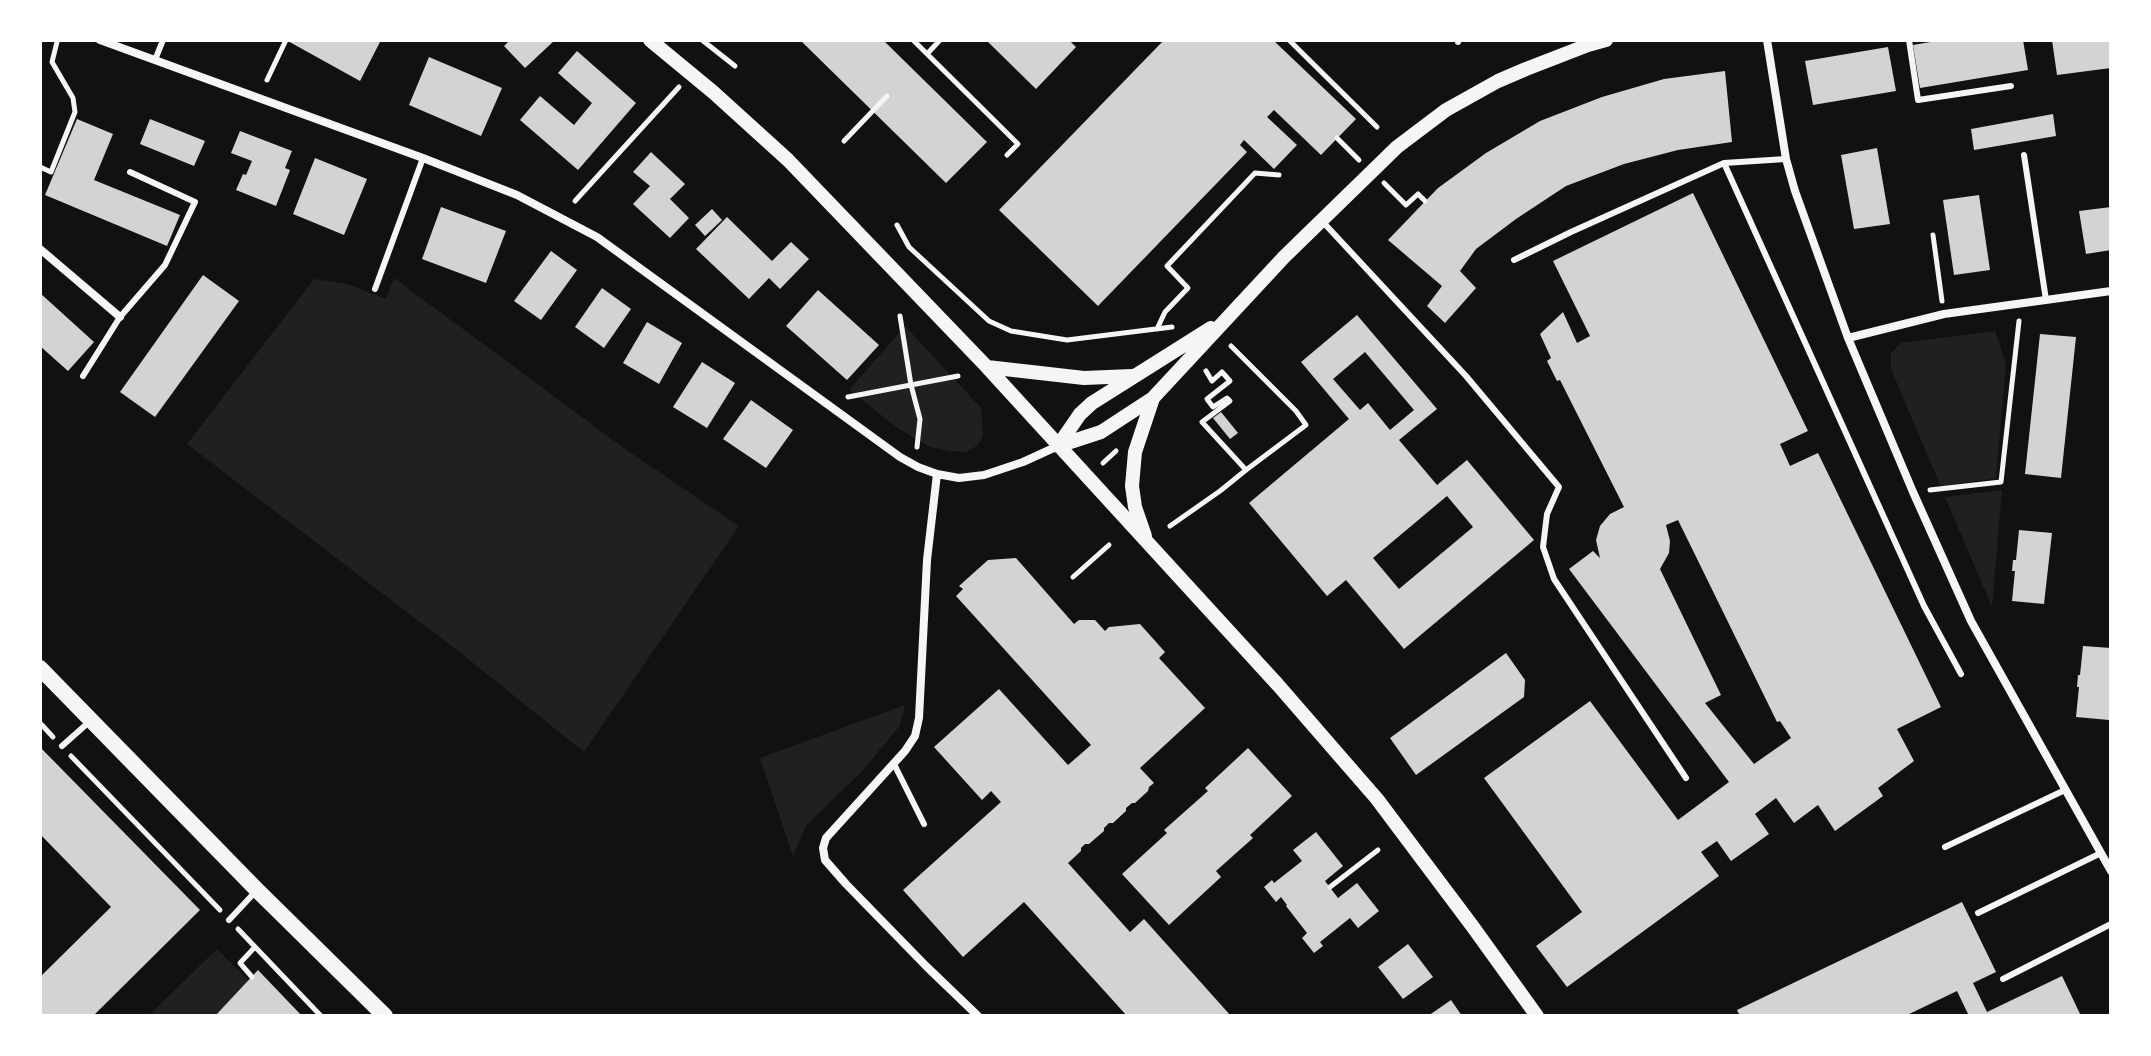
<!DOCTYPE html>
<html>
<head>
<meta charset="utf-8">
<style>
  body { margin:0 }
  #map { position:relative; width:2151px; height:1056px; overflow:hidden; background:#111; font-family:"Public Sans",sans-serif }
  canvas { display:block }
  .frame { position:absolute; inset:0; border:42px solid #fff; pointer-events:none }
</style>
</head>
<body>
<div id="map">
<canvas width="2151" height="1056"></canvas>
<div class="frame"></div>
</div>
<script>
const ctx = document.querySelector('canvas').getContext('2d');
ctx.lineJoin = 'round';
function paint(path, color) {
  ctx.fillStyle = color;
  ctx.fill(path, 'evenodd');
}
function toPath(rows) {
  const path = new Path2D();
  for (const r of rows) {
    path.moveTo(r[0], r[1]);
    for (let i = 2; i < r.length; i += 2) path.lineTo(r[i], r[i + 1]);
  }
  return path;
}
function strokePath(path, color, width, dash) {
  ctx.strokeStyle = color;
  ctx.lineWidth = width;
  ctx.lineCap = dash ? 'butt' : 'round';
  ctx.setLineDash(dash || []);
  ctx.stroke(path);
}
paint(toPath([
  [394,278,628,451,739,526,584,752,467,658,187,444,314,279,347,284,386,299],
  [905,326,981,408,983,436,978,445,967,452,950,451,930,447,899,429,849,390],
  [1995,331,2006,363,1996,478,1941,487,1891,369,1891,353,1901,343],
  [2002,490,1992,607,1945,497],
  [905,705,899,727,861,772,806,826,793,856,760,758],
  [217,949,249,981,215,1016,148,1016]
]), '#202020');
paint(toPath([
  [286,40,381,40,360,81],
  [510,40,555,40,525,68,504,46],
  [800,40,883,40,987,142,946,183],
  [986,40,1069,40,1076,47,1036,89],
  [1164,40,1273,40,1356,119,1321,155,1274,110,1267,117,1297,145,1274,169,1244,140,1240,145,1247,152,1098,306,999,210],
  [1942,40,2023,40,2028,70,1920,88,1913,45],
  [2052,40,2111,40,2111,68,2057,75],
  [1888,47,1896,91,1813,105,1805,61],
  [577,51,636,103,578,170,520,120,540,96,574,125,592,103,558,73],
  [429,57,502,88,481,136,409,105],
  [1725,71,1732,142,1678,150,1624,164,1566,186,1516,219,1476,249,1460,271,1476,288,1445,323,1427,306,1442,286,1388,240,1438,188,1486,153,1540,121,1602,97,1664,79],
  [2053,114,2056,136,1974,150,1971,129],
  [77,119,113,134,94,180,180,215,167,246,45,195],
  [150,119,205,141,194,166,140,144],
  [240,131,292,151,285,168,290,170,276,206,236,190,243,174,246,175,252,161,231,153],
  [1877,148,1890,224,1854,229,1841,155],
  [651,152,685,184,670,199,689,218,670,238,633,204,650,186,633,172],
  [315,158,367,179,344,235,293,214],
  [1693,193,1808,431,1780,444,1790,466,1818,453,1941,707,1897,729,1914,761,1878,788,1883,796,1835,831,1818,805,1794,823,1776,798,1755,814,1769,834,1731,861,1717,841,1701,852,1719,876,1567,987,1536,946,1582,912,1484,778,1590,701,1678,820,1729,782,1569,569,1593,551,1600,558,1596,540,1600,526,1610,514,1624,507,1560,380,1557,381,1547,361,1551,358,1540,334,1563,312,1577,343,1590,336,1553,261],
  [1678,520,1777,722,1780,721,1791,738,1754,764,1705,703,1721,695,1660,569,1669,553,1670,541,1666,525],
  [1979,195,1990,270,1954,275,1943,200],
  [441,207,506,231,486,283,422,259],
  [2111,207,2111,250,2086,254,2079,211],
  [712,209,722,220,705,236,695,225],
  [727,217,772,261,791,242,809,259,780,289,769,278,749,299,696,249],
  [551,251,577,270,541,320,514,301],
  [203,275,239,301,155,417,120,392],
  [602,288,631,309,604,348,575,327],
  [818,290,879,345,847,380,786,326],
  [40,293,94,342,68,371,40,346],
  [1357,315,1437,409,1399,440,1437,485,1467,460,1534,540,1404,649,1346,580,1327,596,1249,503,1349,419,1301,362],
  [1365,352,1414,410,1390,430,1368,403,1360,410,1333,379],
  [1447,496,1473,527,1399,589,1373,558],
  [647,322,682,343,659,384,623,363],
  [2040,334,2076,337,2061,478,2025,474],
  [702,362,735,383,707,428,673,407],
  [751,400,793,430,766,468,723,439],
  [1221,412,1238,433,1230,439,1213,418],
  [2019,530,2052,533,2044,604,2012,601,2015,571,2012,571,2013,560,2016,560],
  [1016,558,1074,624,1079,620,1095,620,1105,631,1109,627,1140,624,1165,652,1159,658,1205,708,1140,768,1154,783,1149,787,1148,791,1135,803,1132,803,1126,808,1126,811,1113,823,1109,823,1104,828,1104,831,1089,844,1085,844,1081,848,1081,851,1068,863,1130,932,1144,919,1231,1016,1127,1016,1024,902,963,957,903,890,1001,802,991,791,982,800,934,747,999,689,1068,765,1091,745,956,596,963,589,959,586,988,560],
  [2083,646,2111,648,2111,695,2109,720,2076,717,2079,687,2077,687,2078,675,2080,675],
  [1506,653,1525,680,1524,697,1416,775,1390,738],
  [40,747,200,910,93,1016,40,1016,40,977,111,907,40,834],
  [1248,748,1292,796,1250,835,1253,838,1216,871,1221,877,1169,925,1122,874,1167,833,1164,830,1208,791,1205,788],
  [1316,832,1343,866,1325,881,1338,898,1357,883,1379,911,1358,928,1350,918,1320,942,1323,946,1314,953,1302,938,1307,933,1286,906,1287,905,1281,897,1276,902,1264,887,1272,880,1274,883,1302,861,1293,850],
  [1962,902,1996,972,1973,983,1987,1012,2062,976,2081,1016,1969,1016,1957,991,1905,1016,1740,1016,1737,1010],
  [1408,944,1433,977,1403,999,1378,967],
  [258,970,302,1016,215,1016],
  [1451,1000,1462,1016,1428,1016]
]), '#d3d3d3');
strokePath(toPath([
  [702,40,735,66],
  [913,40,1018,144,1007,155],
  [1289,40,1377,127],
  [927,54,940,40],
  [267,80,286,40],
  [1337,138,1359,160],
  [844,141,887,96],
  [40,167,51,172,75,112,73,98,52,62,57,42],
  [1384,183,1406,205,1418,194,1425,201],
  [575,201,679,87],
  [897,225,909,247,989,321,1011,331,1067,340,1172,327],
  [1933,235,1942,301],
  [900,316,911,385,920,419,917,447],
  [1157,329,1165,312,1188,288,1167,266,1255,173,1279,175],
  [1206,371,1212,381,1222,372,1230,381,1207,399,1213,407,1227,398,1230,401,1202,422,1246,470,1306,425,1296,411,1231,346],
  [848,397,958,376],
  [1103,463,1116,451],
  [1930,490,2001,482,2019,321],
  [1170,526,1220,491,1246,470],
  [1073,577,1109,545],
  [40,723,53,737],
  [71,756,220,910],
  [1330,887,1378,850],
  [238,929,321,1016],
  [252,977,240,963,255,947]
]), '#f5f5f5', 5);
strokePath(toPath([
  [1909,40,1918,100,2011,86],
  [1458,42,1458,40],
  [155,60,163,40],
  [2024,155,2046,300],
  [1724,163,1924,606,1961,674],
  [1322,221,1466,376,1559,487,1547,514,1543,547,1554,579,1686,778],
  [1514,260,1571,232,1724,163,1786,159],
  [375,289,423,158],
  [83,376,120,317,165,265,195,202,130,172],
  [62,746,89,722],
  [894,764,924,824],
  [1945,847,2065,790],
  [1978,913,2101,853],
  [229,920,257,890],
  [2003,979,2111,924]
]), '#f5f5f5', 6);
strokePath(toPath([
  [100,40,423,158,517,195,597,237,900,457,918,467,937,474,959,478,984,475,1023,462,1058,446],
  [1767,40,1786,159,1795,191,1848,338,1913,492,1971,621,2111,871],
  [40,249,120,317],
  [1848,338,1944,314,2111,291],
  [937,474,927,560,919,718,915,736,905,751,826,838,823,848,825,860,846,884,927,967,978,1016]
]), '#f5f5f5', 8);
strokePath(toPath([
  [650,40,713,92,788,160,987,367,1278,685,1377,799,1473,927,1537,1016],
  [987,367,1084,378,1132,376],
  [1058,446,1101,432,1153,398,1284,257,1397,147,1446,110,1498,81,1526,69,1588,45,1606,40],
  [1058,446,1080,414,1092,403,1211,328],
  [1145,536,1135,507,1132,486,1135,452,1153,398]
]), '#f5f5f5', 14);
strokePath(toPath([
  [40,668,257,890,385,1016]
]), '#f5f5f5', 16);
</script>
</body>
</html>
